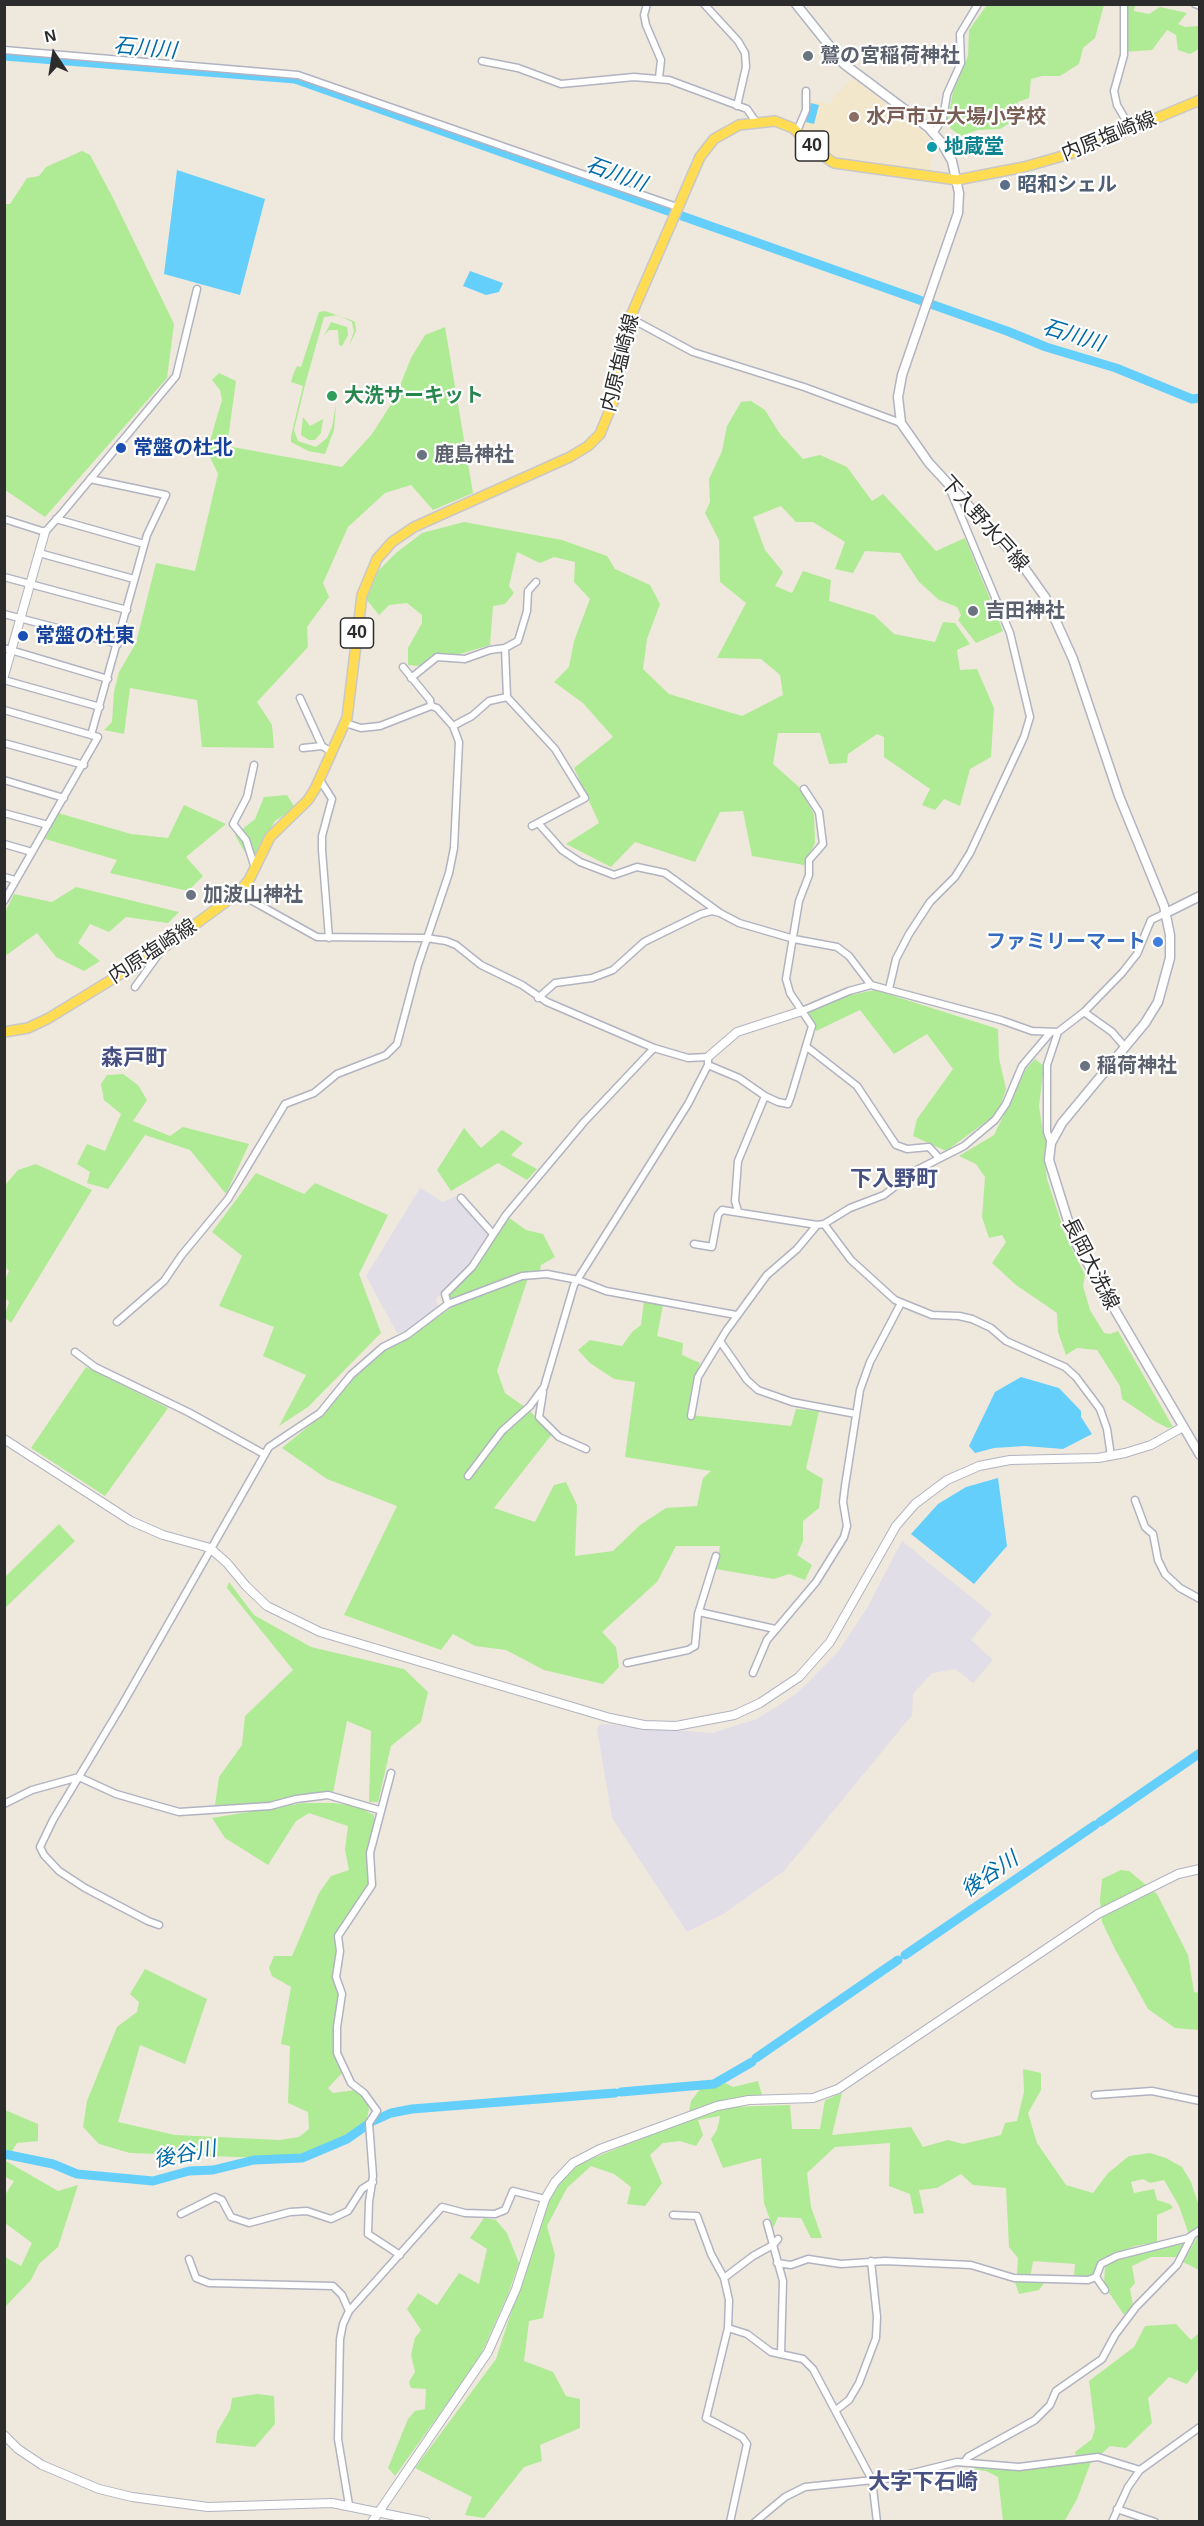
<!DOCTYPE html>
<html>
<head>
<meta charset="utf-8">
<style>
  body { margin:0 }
  #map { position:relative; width:1204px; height:2526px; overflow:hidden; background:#efe8dd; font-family:Arial,sans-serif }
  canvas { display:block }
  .frame { position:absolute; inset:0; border:6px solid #2c2c2c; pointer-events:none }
  .north { position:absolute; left:24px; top:24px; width:60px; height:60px; -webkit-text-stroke:4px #fff; paint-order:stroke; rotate:348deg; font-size:16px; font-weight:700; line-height:24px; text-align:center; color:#2c2c2c }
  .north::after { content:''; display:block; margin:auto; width:21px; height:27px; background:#2c2c2c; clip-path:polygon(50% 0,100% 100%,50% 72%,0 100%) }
</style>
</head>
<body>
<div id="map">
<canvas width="1204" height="2526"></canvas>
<div class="frame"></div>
<div class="north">N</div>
</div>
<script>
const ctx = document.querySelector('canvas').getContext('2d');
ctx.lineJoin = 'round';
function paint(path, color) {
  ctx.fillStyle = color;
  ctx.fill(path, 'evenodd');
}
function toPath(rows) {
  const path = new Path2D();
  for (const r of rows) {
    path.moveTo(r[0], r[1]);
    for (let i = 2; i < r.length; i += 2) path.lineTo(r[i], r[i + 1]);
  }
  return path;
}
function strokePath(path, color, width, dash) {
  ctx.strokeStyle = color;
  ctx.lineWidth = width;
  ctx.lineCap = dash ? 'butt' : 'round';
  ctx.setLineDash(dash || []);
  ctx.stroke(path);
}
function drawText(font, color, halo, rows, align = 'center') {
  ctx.font = font + ' Arial,"Noto Sans JP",sans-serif';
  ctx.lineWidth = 4.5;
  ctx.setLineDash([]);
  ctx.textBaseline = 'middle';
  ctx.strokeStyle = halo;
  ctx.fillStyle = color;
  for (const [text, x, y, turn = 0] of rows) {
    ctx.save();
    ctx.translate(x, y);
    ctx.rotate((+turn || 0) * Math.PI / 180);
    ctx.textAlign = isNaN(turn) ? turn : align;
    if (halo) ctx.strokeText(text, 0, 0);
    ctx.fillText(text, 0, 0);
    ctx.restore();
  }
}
paint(toPath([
  [420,1188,443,1202,456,1196,490,1233,466,1267,436,1299,438,1308,432,1315,408,1330,397,1333,366,1276],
  [902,1541,992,1614,971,1640,993,1660,973,1683,956,1669,932,1673,913,1694,912,1715,784,1871,723,1914,687,1932,612,1818,597,1729,600,1724,712,1733,757,1719,796,1694,838,1652,867,1608]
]), '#e1dee7');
paint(toPath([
  [853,78,920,129,935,144,929,174,839,160,822,150,801,130,811,100,831,104,834,96]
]), '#f2e6cb');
paint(toPath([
  [1135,4,1134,11,1149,14,1160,7,1187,13,1178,24,1185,27,1199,26,1199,49,1190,54,1178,50,1176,35,1167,30,1152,50,1124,52,1121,5],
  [987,5,1104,5,1095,38,1083,48,1079,64,1060,76,1042,76,1031,79,1029,98,1018,102,1013,121,1000,129,978,130,961,136,951,129,947,122,953,92,968,56,969,30],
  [82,151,90,155,112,196,174,324,167,378,45,517,5,490,5,204,10,204,27,178,39,176,46,167],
  [325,311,351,320,355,322,356,331,349,346,354,331,352,322,338,315,324,317,305,385,294,430,298,441,316,447,327,438,332,427,336,404,334,430,325,454,308,451,291,442,291,436,303,386,291,382,294,372,297,366,301,367,319,312],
  [331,322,347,327,348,335,342,346,339,345,338,330,329,330,324,336],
  [445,327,473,493,433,510,411,485,385,493,348,527,323,583,329,597,307,627,308,647,257,702,272,725,274,748,202,747,197,700,130,688,124,734,104,730,112,722,114,692,119,672,136,643,156,563,195,571,218,474,207,451,222,400,220,390,212,380,219,373,236,381,227,446,342,467,372,434,395,398,411,358,425,335],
  [751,401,765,410,780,434,803,459,820,455,847,467,872,501,883,494,936,551,965,538,1003,631,976,643,958,620,961,615,957,607,939,600,919,582,900,553,865,551,853,573,835,569,845,542,813,522,796,522,781,506,753,517,765,550,783,572,775,586,792,593,803,571,831,580,829,601,874,615,894,634,935,642,943,622,955,623,970,644,957,650,960,670,977,669,994,708,991,757,970,769,960,806,944,799,935,810,922,805,930,789,884,757,884,737,877,734,848,754,847,763,829,764,820,733,778,733,773,764,799,787,814,814,815,843,804,865,752,856,743,811,720,812,695,862,635,842,611,867,566,844,599,823,574,768,613,737,583,703,554,682,569,667,574,641,590,599,574,582,575,562,554,557,540,563,517,552,509,586,514,593,505,604,493,606,490,645,460,654,437,655,420,666,408,665,408,648,422,623,422,615,407,603,389,605,379,615,366,599,379,570,396,553,422,533,464,522,562,540,607,556,615,569,650,585,660,604,647,639,643,669,669,694,742,716,783,695,780,675,761,659,717,658,746,603,720,582,719,540,705,513,710,502,709,479,722,451,727,426,741,402],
  [303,417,310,426,323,419,321,433,315,440,309,440,301,435],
  [287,795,295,808,275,821,255,856,244,851,235,835,255,819,264,797],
  [184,805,226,824,186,857,203,876,188,891,110,873,117,860,45,839,58,813,131,834,168,838],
  [76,887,179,912,168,923,126,917,109,932,90,924,78,943,100,961,84,971,56,957,37,933,5,956,5,912,14,894,52,902],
  [875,990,998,1029,999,1058,1006,1089,998,1113,946,1151,913,1136,917,1119,953,1069,927,1034,894,1054,860,1010,816,1031,809,1012,846,996],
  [1035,1059,1044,1066,1039,1106,1043,1133,1047,1141,1044,1154,1047,1179,1065,1234,1085,1275,1083,1286,1090,1310,1104,1333,1110,1334,1118,1331,1173,1427,1168,1428,1156,1422,1122,1399,1120,1386,1097,1350,1077,1348,1066,1355,1058,1332,1057,1313,1016,1285,992,1263,1006,1242,1002,1235,989,1238,982,1217,985,1177,976,1164,959,1156,994,1135,1026,1069],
  [123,1074,138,1085,147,1100,133,1121,170,1136,183,1127,249,1144,226,1194,190,1150,145,1135,108,1189,87,1183,90,1172,77,1164,87,1144,105,1151,121,1114,104,1100,101,1084,107,1075],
  [464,1128,481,1148,502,1130,523,1143,511,1155,537,1169,527,1180,498,1163,451,1191,437,1170],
  [36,1164,92,1190,11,1323,4,1317,9,1302,5,1298,5,1280,9,1271,5,1267,5,1185,18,1170],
  [256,1173,304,1194,315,1183,388,1215,359,1274,381,1333,308,1407,279,1426,306,1375,263,1356,274,1327,219,1306,242,1256,212,1232],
  [508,1217,526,1230,543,1234,555,1257,541,1265,540,1271,519,1273,451,1301,449,1294,479,1263],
  [528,1278,497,1371,505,1393,529,1410,552,1434,494,1508,535,1522,554,1485,566,1482,577,1505,575,1556,613,1551,640,1525,666,1508,697,1506,703,1478,711,1471,625,1457,635,1382,614,1379,590,1363,578,1350,590,1340,622,1346,632,1332,641,1325,644,1301,663,1305,657,1336,683,1343,682,1355,700,1363,692,1388,690,1415,791,1426,796,1409,819,1411,806,1469,823,1479,819,1508,803,1521,803,1541,797,1555,812,1565,805,1580,789,1574,774,1579,716,1569,720,1546,676,1546,657,1582,602,1632,616,1647,619,1667,603,1684,544,1670,506,1650,475,1646,453,1634,441,1650,344,1615,397,1506,327,1479,282,1448,321,1416,346,1384,386,1349,411,1336,459,1302],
  [86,1367,168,1408,105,1496,31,1448],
  [59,1524,75,1541,5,1608,5,1577],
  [229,1582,254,1615,311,1647,404,1669,428,1692,421,1722,391,1746,378,1802,369,1802,371,1731,347,1721,333,1793,315,1793,267,1804,215,1805,219,1777,242,1745,245,1716,293,1670,227,1588],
  [303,1803,333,1803,356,1806,374,1815,374,1827,367,1855,370,1876,368,1886,335,1934,339,1993,334,2027,343,2072,328,2088,333,2093,356,2090,366,2099,369,2109,366,2123,354,2133,310,2154,291,2159,130,2153,99,2144,83,2127,87,2101,117,2027,137,2012,139,2002,130,1994,145,1969,207,1999,185,2064,140,2045,118,2122,175,2135,280,2140,299,2137,309,2129,308,2112,288,2103,290,2046,281,2044,291,1987,272,1976,269,1968,274,1956,292,1956,319,1893,331,1876,349,1870,345,1850,348,1826,309,1813,296,1821,268,1865,225,1838,212,1818],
  [1121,1870,1129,1871,1157,1894,1188,1955,1194,1992,1199,1993,1199,2030,1175,2028,1148,2009,1115,1949,1102,1922,1100,1900,1102,1879],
  [1023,2069,1041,2073,1041,2090,1028,2113,1037,2143,1066,2185,1093,2193,1108,2173,1129,2156,1150,2153,1166,2158,1182,2167,1191,2182,1199,2206,1200,2228,1189,2235,1179,2206,1164,2180,1150,2183,1143,2179,1131,2182,1134,2193,1154,2189,1157,2200,1170,2204,1173,2208,1157,2215,1157,2242,1135,2246,1099,2262,1091,2277,1074,2277,1075,2264,1033,2261,1031,2274,1017,2274,1018,2258,1009,2247,1006,2188,973,2185,961,2174,937,2188,919,2190,924,2213,914,2214,910,2194,889,2186,890,2143,835,2147,807,2173,811,2207,822,2238,811,2238,801,2218,778,2217,773,2228,764,2203,761,2158,723,2168,711,2139,717,2130,720,2116,698,2120,703,2135,696,2146,680,2141,663,2143,650,2155,662,2183,645,2206,627,2204,631,2187,614,2174,591,2166,567,2188,547,2226,555,2255,543,2318,529,2321,524,2361,553,2372,566,2396,580,2399,580,2428,540,2445,542,2461,524,2467,484,2518,465,2515,472,2497,415,2468,496,2359,547,2202,560,2181,576,2165,703,2114,730,2107,790,2105,792,2129,820,2129,825,2100,842,2093,832,2135,911,2127,923,2147,948,2140,963,2144,1001,2135,1005,2123,1017,2121,1024,2092],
  [758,2081,762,2095,713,2103,689,2111,691,2101,701,2088,725,2083,733,2087],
  [5,2110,38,2124,38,2141,17,2143,6,2161,58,2191,78,2185,58,2247,39,2264,31,2280,5,2307,5,2257,21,2266,32,2243,5,2223,5,2195,14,2181,5,2177],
  [484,2218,496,2220,507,2233,519,2263,508,2294,479,2359,395,2476,388,2468,408,2419,415,2411,425,2409,426,2389,411,2388,409,2382,415,2372,411,2355,415,2338,421,2330,407,2309,418,2293,437,2305,459,2273,479,2284,487,2249,470,2238],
  [1199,2234,1199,2270,1183,2262],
  [1189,2241,1179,2257,1151,2257,1132,2266,1135,2283,1130,2289,1133,2305,1124,2315,1104,2285,1105,2265,1135,2252],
  [1033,2281,1045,2282,1039,2290,1019,2294,1015,2282],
  [1176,2324,1191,2340,1199,2333,1199,2368,1187,2384,1169,2377,1148,2398,1152,2423,1126,2448,1110,2446,1100,2455,1076,2456,1075,2452,1092,2439,1095,2428,1089,2381,1134,2347,1145,2326],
  [257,2394,274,2396,275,2424,255,2447,216,2443,217,2432,230,2410,232,2398],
  [1073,2460,1091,2462,1077,2499,1064,2522,1003,2521,998,2477,986,2471,972,2469,971,2464,1007,2470]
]), '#afeb94');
paint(toPath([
  [811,103,819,105,814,124,806,122],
  [177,170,265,199,240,295,164,274],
  [470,271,503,283,499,292,486,295,463,286],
  [1021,1377,1059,1388,1081,1411,1081,1417,1092,1434,1063,1449,1025,1446,994,1448,975,1453,969,1446,995,1392],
  [998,1478,1007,1546,974,1584,911,1534,938,1504,966,1487]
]), '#65cffb');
strokePath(toPath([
  [4,56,295,79,1007,331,1046,347,1116,368,1192,399,1200,398],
  [1100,1822,1200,1753],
  [905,1955,1095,1825],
  [756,2058,898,1960],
  [621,2092,714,2084,752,2062],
  [371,2122,391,2113,412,2109,615,2093],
  [4,2154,53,2164,77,2174,153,2181,189,2171,213,2170,254,2160,302,2158,347,2139,367,2125]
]), '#65cffb', 9);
const minor = toPath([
  [647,4,644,15,646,25,661,60,659,78],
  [704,4,738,41,745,53,746,67,737,106],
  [1124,4,1124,55,1114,91,1117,105,1131,129],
  [1195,4,1200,6],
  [4,50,298,75,677,207],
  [482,61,518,68,561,84,634,77,669,80,747,109,756,122],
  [797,131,806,110,806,91],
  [933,133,943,119,947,94,961,63,960,34,978,4],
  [630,318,693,352,804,387,901,423],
  [90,479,166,495,147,535,91,735],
  [4,519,45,532,63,512,176,376,197,289],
  [56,519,144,544],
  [39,553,134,579],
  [4,577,127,610],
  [4,614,118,644],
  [4,648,108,679],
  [403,667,430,700,431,706],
  [411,678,437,657,465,659,490,650,505,648],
  [4,680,100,707],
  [300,698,322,746,332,752],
  [4,710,98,737,4,901],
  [453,726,472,716,489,701,507,697],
  [4,743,84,765],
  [303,748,322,746],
  [254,765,247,797,233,824,246,840,255,868],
  [4,780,64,798],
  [320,780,332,799,322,836,322,850,329,938],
  [4,813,48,825],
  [539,824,562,850,580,862,614,875,637,867,665,873,720,913,739,923,794,939,837,947,849,956,871,985],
  [532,826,585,798,555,749,507,697,505,648,518,641,527,611,528,591,536,582],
  [4,844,32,852],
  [4,877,15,880],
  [238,893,317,937,426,938,446,941,456,945,481,965,522,985,547,1002,654,1048,688,1058,708,1057,708,1065,688,1104,574,1285,544,1387,530,1406,502,1431,468,1476],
  [135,987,163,948],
  [889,989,896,959,909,934,930,902,955,877,970,853,1024,737,1030,717,1010,633,948,485],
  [538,998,555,983,592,978,613,970,644,942,701,914,712,911,720,913],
  [802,1011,849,991,871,985,1001,1020,1032,1031,1058,1032,1084,1012,1122,973,1137,954,1151,920,1166,913],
  [1084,1012,1112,1032,1125,1047],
  [807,1047,857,1086,896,1145,907,1149,929,1147,939,1158],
  [708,1065,739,1078,765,1096,778,1102,788,1104,791,1096,812,1026,790,993,786,979,799,901,809,875,809,860,823,844,819,812,804,789],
  [1051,1143,1047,1132,1047,1065,1058,1032],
  [461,1198,493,1234],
  [738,1211,735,1201,738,1161,765,1096],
  [824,1224,851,1260,895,1300,932,1315,959,1316,972,1319,991,1328,1006,1341,1065,1367,1076,1377,1100,1409,1107,1429,1111,1456],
  [694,1244,712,1247,718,1215,722,1210,817,1225,824,1224,850,1208,884,1195,915,1171,964,1146,995,1120,1006,1104,1022,1066,1050,1033],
  [448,1304,445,1294,472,1267,506,1215,584,1122,654,1048],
  [117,1322,164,1281,181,1256,228,1199,285,1104,314,1093,337,1074,386,1055,397,1044,418,965,449,873,454,848,459,742,453,726,437,708,431,706,380,726,361,728,345,723],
  [720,1341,747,1380,758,1390,792,1402,856,1414],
  [75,1352,95,1367,188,1412,264,1454],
  [543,1392,539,1417,559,1437,586,1449],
  [691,1416,698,1377,726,1331,767,1275,797,1249,817,1225],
  [1135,1500,1145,1527,1153,1534,1158,1560,1165,1574,1180,1588,1200,1599],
  [699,1612,775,1629],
  [627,1663,688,1650,695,1646,698,1614,716,1556],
  [753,1673,767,1640,816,1582,844,1537,847,1526,843,1502,845,1486,860,1390,870,1362,901,1303],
  [391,1773,370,1853,372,1885,338,1936,340,1951,336,1977,342,1994,337,2027,337,2053,351,2083,364,2093,377,2111,369,2123,373,2176,369,2202,368,2234,400,2255],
  [4,1804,32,1790,79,1777,116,1794,179,1812,270,1806,296,1799,328,1795,379,1810],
  [159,1925,148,1921,85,1888,59,1871,44,1855,40,1847,53,1820,122,1705,269,1447,320,1413,351,1375,383,1347,407,1335,448,1304,522,1276,547,1274,578,1280,606,1291,736,1315],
  [1095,2095,1152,2091,1200,2101],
  [181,2214,215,2197,222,2200,231,2217,249,2223,290,2212,307,2211,331,2219,348,2211,362,2189,373,2182],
  [673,2215,697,2216,711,2254,724,2278,729,2300,728,2328,706,2418,742,2437,747,2444,730,2522],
  [767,2223,783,2281,781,2354],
  [189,2259,196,2278,209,2283,333,2286,342,2295,349,2311],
  [777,2263,791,2265,808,2259,841,2264,885,2261,971,2265,1014,2278,1088,2280,1096,2277,1101,2264,1117,2256,1188,2238,1200,2230],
  [1096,2277,1105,2290],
  [724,2278,753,2256,773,2245,778,2239],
  [728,2328,747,2334,771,2352,803,2359,813,2369,872,2480,877,2522],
  [836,2410,849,2400,859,2383,876,2338,877,2317,871,2261],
  [965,2461,968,2457,1035,2420,1050,2405,1056,2391,1102,2359,1115,2335,1136,2307,1177,2265,1192,2236],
  [349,2505,338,2439,340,2339,343,2324,349,2311,442,2207,465,2213,495,2214,505,2210,513,2191,545,2199],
  [1117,2509,1155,2522],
  [755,2522,785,2497,805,2487,893,2478,957,2462,1019,2467,1098,2457,1140,2470],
  [1112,2522,1128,2487,1140,2470,1200,2427]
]);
const tertiary = toPath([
  [4,676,45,532],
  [708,1057,737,1032,802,1011],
  [4,1439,131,1521,163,1535,210,1548,227,1563,246,1586,267,1606,320,1632,610,1718,644,1725,676,1726,734,1715,760,1703,799,1677,830,1642,896,1526,915,1504,947,1480,979,1466,1010,1460,1098,1458,1125,1453,1151,1445,1183,1427],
  [4,2435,18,2449,42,2465,99,2489,132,2497,208,2507,332,2503,426,2522],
  [372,2522,488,2352,516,2289,545,2199,555,2182,573,2163,600,2149,717,2106,749,2100,813,2098,838,2089,1098,1914,1178,1874,1200,1869]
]);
const secondary = toPath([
  [796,4,844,64,928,127,941,142,952,161,959,193,958,213,902,375,898,397,901,423,929,463,1018,559,1045,597,1073,659,1119,796,1164,906,1170,935,1170,958,1158,1002,1145,1023,1062,1123,1051,1143,1049,1160,1074,1240,1200,1455],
  [1166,913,1200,896]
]);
const primary = toPath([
  [4,1032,28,1028,49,1018,163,948,238,893,249,880,270,837,308,800,315,789,347,718,362,595,377,559,392,542,414,527,570,457,588,446,600,434,614,400,624,337,630,318,700,157,714,139,739,125,775,121,793,128,819,153,834,163,957,180,1024,167,1073,153,1200,100]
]);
strokePath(minor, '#b1b3c1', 9);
strokePath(tertiary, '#b1b3c1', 10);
strokePath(secondary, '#b1b3c1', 11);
strokePath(primary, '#c8c8c8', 12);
strokePath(minor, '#fff', 6);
strokePath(tertiary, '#fff', 8);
strokePath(secondary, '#fff', 8);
strokePath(primary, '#ffdc51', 9);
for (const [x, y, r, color] of [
  [808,56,6,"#6b7280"],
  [854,117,6,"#8d6e63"],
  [932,147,6,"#0f9aa8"],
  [1005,185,6,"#5c6f8a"],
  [332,396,6,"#2e9e5b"],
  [121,448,6,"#1a4fb4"],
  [422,455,6,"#6b7280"],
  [973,611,6,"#6b7280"],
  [23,636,6,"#1a4fb4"],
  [191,895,6,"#6b7280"],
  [1158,942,6,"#3f7fe0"],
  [1085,1066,6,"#6b7280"]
]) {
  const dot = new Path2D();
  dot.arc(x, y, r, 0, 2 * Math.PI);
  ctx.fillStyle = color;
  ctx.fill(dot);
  strokePath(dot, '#fff', 2);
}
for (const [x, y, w] of [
  [812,146,33],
  [357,633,33]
]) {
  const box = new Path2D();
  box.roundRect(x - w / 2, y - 15, w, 30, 4.5);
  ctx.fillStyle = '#fff';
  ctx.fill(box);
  strokePath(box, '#2c2c2c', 1.5);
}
drawText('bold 18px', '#2c2c2c', null, [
  ["40",812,146],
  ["40",357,633]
]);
drawText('bold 20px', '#5b616d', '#fff', [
  ["鷲の宮稲荷神社",820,56],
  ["鹿島神社",434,455],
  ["吉田神社",985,611],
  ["加波山神社",203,895],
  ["稲荷神社",1097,1066]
], 'left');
drawText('bold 20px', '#785e54', '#fff', [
  ["水戸市立大場小学校",866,117]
], 'left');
drawText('20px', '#2c2c2c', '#fff', [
  ["内原塩崎線",1109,137,-22],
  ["内原塩崎線",621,363,-76],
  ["下入野水戸線",984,524,48],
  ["内原塩崎線",153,952,-33],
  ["長岡大洗線",1090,1264,63]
]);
drawText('bold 20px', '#0d838f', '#fff', [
  ["地蔵堂",944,147]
], 'left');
drawText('bold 20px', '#4e5e75', '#fff', [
  ["昭和シェル",1017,185]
], 'left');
drawText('bold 20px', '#27864d', '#fff', [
  ["大洗サーキット",344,396]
], 'left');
drawText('bold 20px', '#164399', '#fff', [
  ["常盤の杜北",133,448],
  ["常盤の杜東",35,636]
], 'left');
drawText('bold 20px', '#366cbe', '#fff', [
  ["ファミリーマート",1146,942]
], 'right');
drawText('italic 21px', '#006bab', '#fff', [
  ["石川川",145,49,5],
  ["石川川",616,175,20],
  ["石川川",1073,336,17],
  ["後谷川",990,1875,-34],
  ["後谷川",185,2155,-11]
]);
drawText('bold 22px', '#475082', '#fff', [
  ["森戸町",134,1059],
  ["下入野町",894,1180],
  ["大字下石崎",923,2483]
]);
</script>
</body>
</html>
